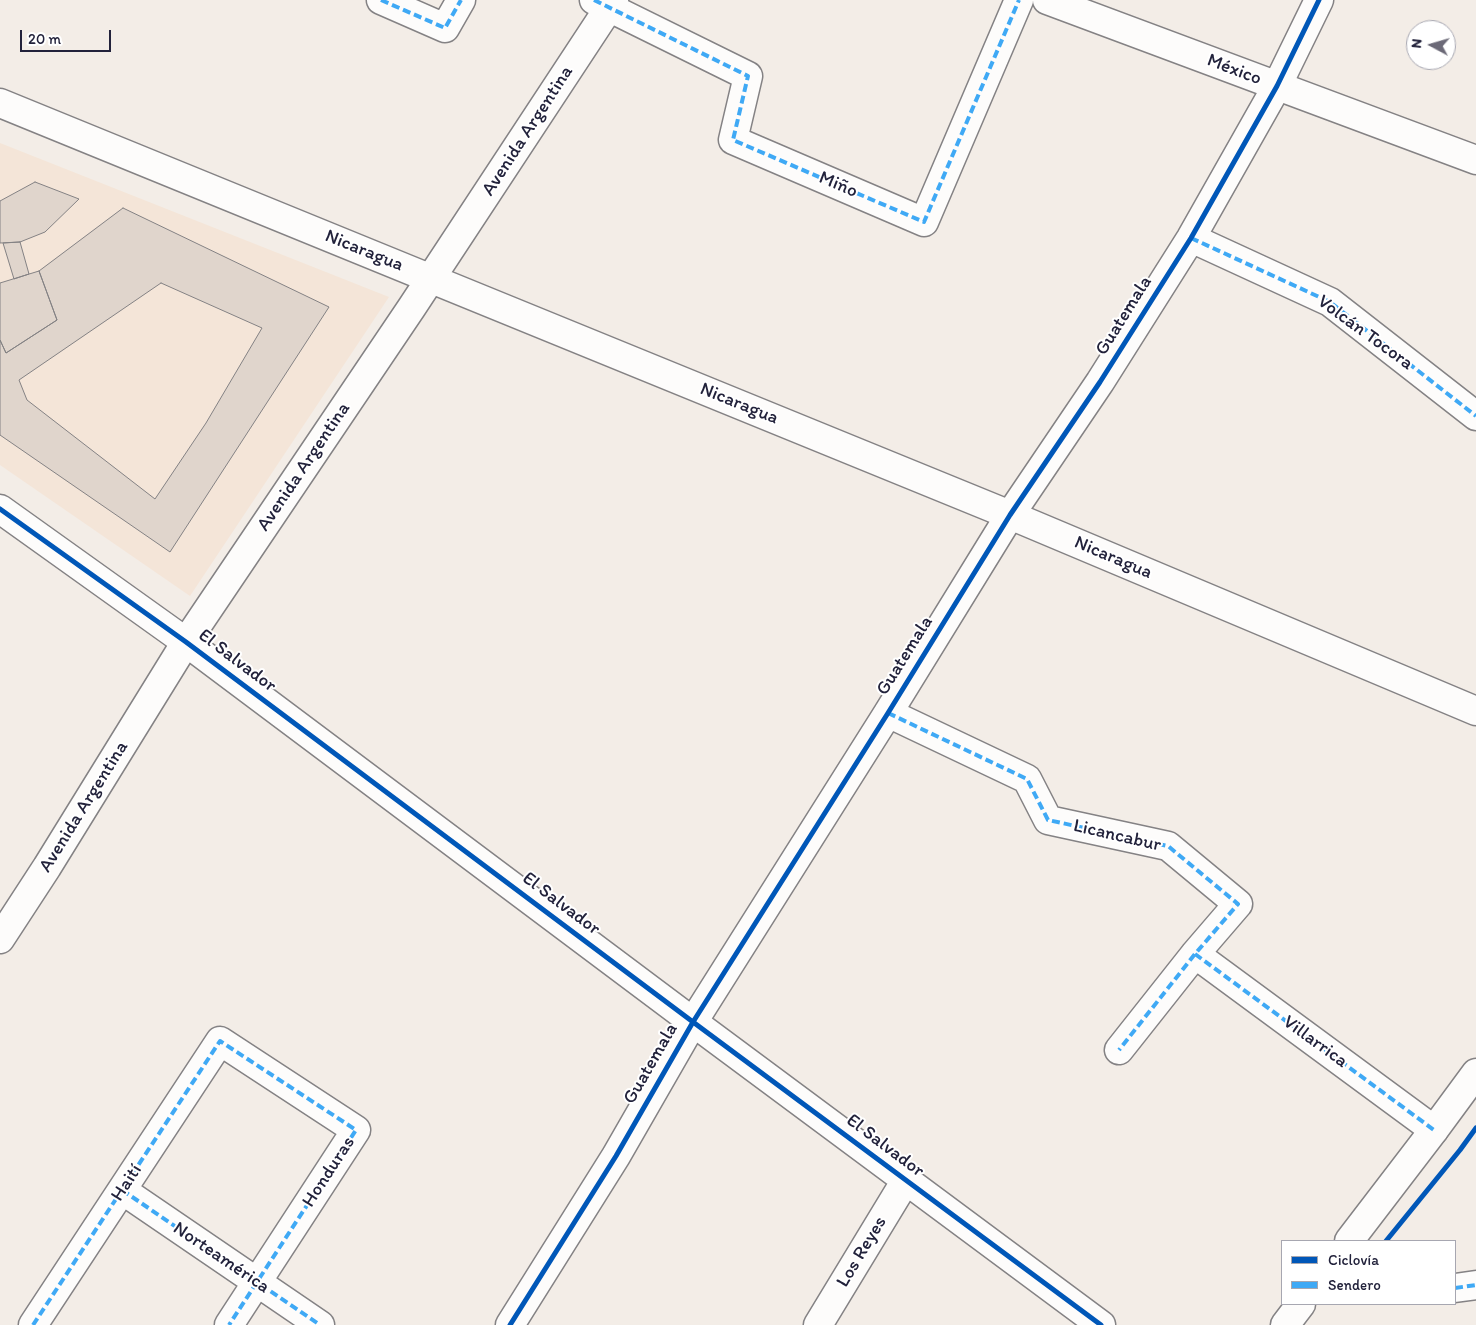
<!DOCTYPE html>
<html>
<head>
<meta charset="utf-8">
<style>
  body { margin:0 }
  #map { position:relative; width:1476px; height:1325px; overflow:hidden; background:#f3ede7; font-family:Itim,sans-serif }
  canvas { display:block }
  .legend { position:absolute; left:1281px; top:1240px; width:175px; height:65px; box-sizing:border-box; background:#fff; border:1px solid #a7a7b1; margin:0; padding:6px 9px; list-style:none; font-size:15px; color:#22223b }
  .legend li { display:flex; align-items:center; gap:10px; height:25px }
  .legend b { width:25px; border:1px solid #a7a7b1 }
  .north { position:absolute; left:1406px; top:20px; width:50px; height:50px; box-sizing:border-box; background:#fff; border:1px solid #a7a7b1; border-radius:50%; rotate:276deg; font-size:14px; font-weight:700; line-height:20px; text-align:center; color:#22223b }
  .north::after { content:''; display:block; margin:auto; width:18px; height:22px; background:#6b6977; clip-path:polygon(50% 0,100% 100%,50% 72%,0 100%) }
  .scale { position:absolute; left:20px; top:30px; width:91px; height:22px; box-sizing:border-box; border:2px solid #22223b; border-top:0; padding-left:6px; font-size:15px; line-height:18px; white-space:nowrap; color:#22223b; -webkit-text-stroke:4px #fff; paint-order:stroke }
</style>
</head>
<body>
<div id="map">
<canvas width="1476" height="1325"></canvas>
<ul class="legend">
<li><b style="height:6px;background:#0057b8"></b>Ciclovía</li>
<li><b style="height:6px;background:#3fa9f5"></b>Sendero</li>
</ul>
<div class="north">N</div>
<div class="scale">20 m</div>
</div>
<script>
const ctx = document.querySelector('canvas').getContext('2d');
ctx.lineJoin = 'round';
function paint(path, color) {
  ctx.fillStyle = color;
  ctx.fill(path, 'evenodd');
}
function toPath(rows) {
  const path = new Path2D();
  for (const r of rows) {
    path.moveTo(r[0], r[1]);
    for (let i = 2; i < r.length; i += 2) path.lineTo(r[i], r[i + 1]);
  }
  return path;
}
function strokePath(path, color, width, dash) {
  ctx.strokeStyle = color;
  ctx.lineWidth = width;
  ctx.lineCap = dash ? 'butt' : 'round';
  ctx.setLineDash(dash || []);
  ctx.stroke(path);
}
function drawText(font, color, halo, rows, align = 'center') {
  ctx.font = font + ' Itim,sans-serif';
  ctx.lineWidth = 4;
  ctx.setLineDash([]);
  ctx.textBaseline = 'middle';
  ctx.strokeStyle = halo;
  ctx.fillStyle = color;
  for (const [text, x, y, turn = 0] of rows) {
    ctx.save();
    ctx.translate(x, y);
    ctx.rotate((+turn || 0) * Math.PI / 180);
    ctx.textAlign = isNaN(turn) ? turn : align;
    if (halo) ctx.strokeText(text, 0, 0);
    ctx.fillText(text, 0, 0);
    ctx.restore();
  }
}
paint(toPath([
  [0,143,389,297,190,596,0,465]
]), '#f4e5d8');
const building = toPath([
  [35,182,79,199,45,232,20,242,0,243,0,201,35,182],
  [123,208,329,307,170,552,0,435,0,340,6,353,57,320,39,271,123,208],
  [161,283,262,328,206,423,155,499,27,400,19,380,161,283],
  [20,242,29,274,14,279,3,243,20,242],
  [39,271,57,320,6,353,0,340,0,283,39,271]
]);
paint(building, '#e0d5cc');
strokePath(building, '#848284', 1);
const street = toPath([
  [381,0,445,28,461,0],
  [594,0,748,76,733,140,924,222,1019,0],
  [1191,238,1330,302,1476,416],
  [0,509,186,642,693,1022,1101,1325],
  [888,713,1027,779,1048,820,1168,846,1238,904,1195,954,1119,1050],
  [1195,954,1434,1130],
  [122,1190,320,1325],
  [1455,1288,1476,1285],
  [33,1325,220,1041,356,1130,229,1325],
  [510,1325,616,1156,693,1022,888,713,1010,515,1100,382,1191,238,1277,86,1319,0],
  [818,1325,906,1180]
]);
const secondary = toPath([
  [1047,0,1476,160],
  [0,103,1010,515,1476,711],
  [0,939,47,867,186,642,412,307,614,0],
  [1349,1241,1434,1130,1476,1073],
  [1285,1325,1301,1304]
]);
strokePath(street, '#848284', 31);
strokePath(secondary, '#848284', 31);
strokePath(street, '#fdfcfb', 28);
strokePath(secondary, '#fdfcfb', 28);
strokePath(toPath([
  [381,0,445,28,461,0],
  [594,0,748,76,733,140,924,222,1019,0],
  [1191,238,1330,302,1476,416],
  [888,713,1027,779,1048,820,1168,846,1238,904,1195,954,1119,1050],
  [1195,954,1434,1130],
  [122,1190,320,1325],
  [1455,1288,1476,1285],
  [33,1325,220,1041,356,1130,229,1325]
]), '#3fa9f5', 4, [8, 4]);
strokePath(toPath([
  [0,509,186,642,693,1022,1101,1325],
  [1386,1241,1460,1150,1476,1128],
  [510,1325,616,1156,693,1022,888,713,1010,515,1100,382,1191,238,1277,86,1319,0]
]), '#0057b8', 5);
drawText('19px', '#22223b', '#fff', [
  ["México",1234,70,21],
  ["Avenida Argentina",528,131,-57],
  ["Miño",838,185,23],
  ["Nicaragua",364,251,22],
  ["Guatemala",1124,316,-58],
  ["Volcán Tocora",1365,333,36],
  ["Nicaragua",739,404,22],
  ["Avenida Argentina",304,467,-56],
  ["Nicaragua",1113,558,23],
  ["Guatemala",905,656,-58],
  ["El Salvador",237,661,37],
  ["Avenida Argentina",84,807,-58],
  ["Licancabur",1117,836,13],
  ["El Salvador",561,904,37],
  ["Villarrica",1315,1042,36],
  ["Guatemala",651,1064,-60],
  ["El Salvador",885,1146,37],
  ["Honduras",329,1172,-57],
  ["Haití",127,1183,-57],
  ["Los Reyes",862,1252,-59],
  ["Norteamérica",221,1258,34]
]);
</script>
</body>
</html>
